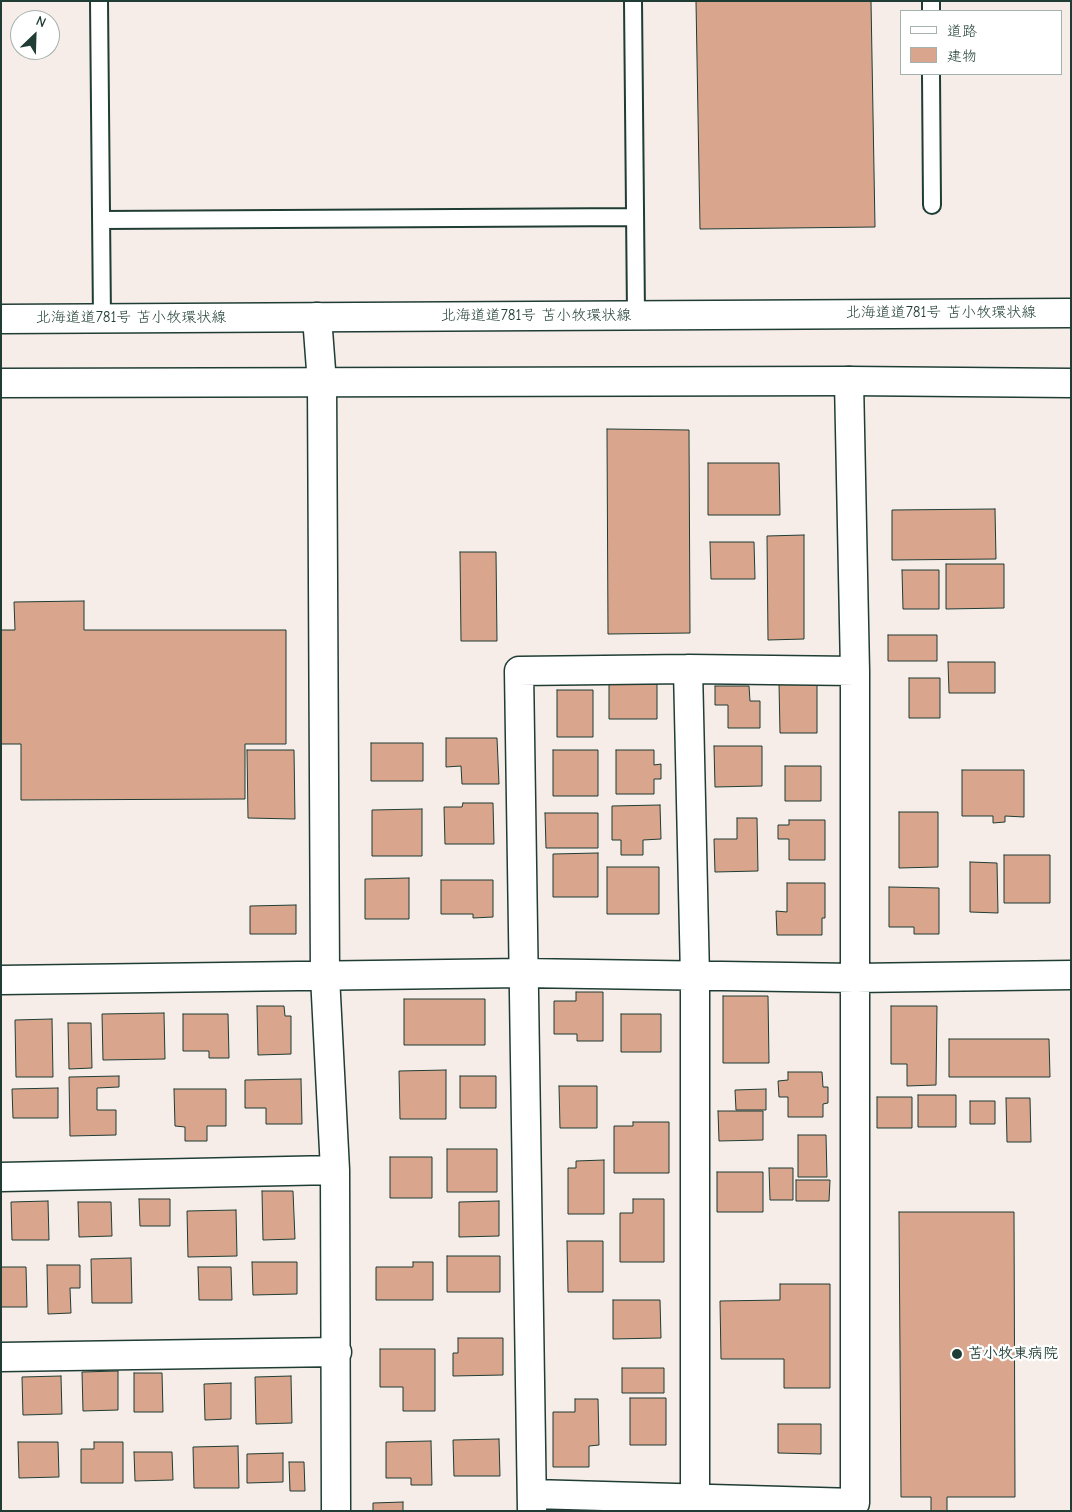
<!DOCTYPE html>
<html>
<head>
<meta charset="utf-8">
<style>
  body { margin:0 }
  #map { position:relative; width:1072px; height:1512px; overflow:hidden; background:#f7ede8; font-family:"Comic Neue","Klee One",sans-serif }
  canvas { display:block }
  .frame { position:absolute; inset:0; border:2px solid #1f3d34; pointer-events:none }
  .legend { position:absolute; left:900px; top:10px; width:162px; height:65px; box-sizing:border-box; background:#fff; border:1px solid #a5b1ae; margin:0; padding:6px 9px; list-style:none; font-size:15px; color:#1f3d34 }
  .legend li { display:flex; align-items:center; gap:10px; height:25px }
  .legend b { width:25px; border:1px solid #a5b1ae }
  .north { position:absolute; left:10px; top:10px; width:50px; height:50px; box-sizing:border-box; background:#fff; border:1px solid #a5b1ae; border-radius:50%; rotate:24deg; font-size:14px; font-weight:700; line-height:20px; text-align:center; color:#1f3d34 }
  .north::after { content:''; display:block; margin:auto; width:18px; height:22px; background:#1f3d34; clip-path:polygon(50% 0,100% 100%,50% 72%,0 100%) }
</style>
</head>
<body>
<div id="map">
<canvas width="1072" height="1512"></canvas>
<div class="frame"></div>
<ul class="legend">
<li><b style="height:6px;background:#fff"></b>道路</li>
<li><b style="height:14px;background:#d9a58d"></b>建物</li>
</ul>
<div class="north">N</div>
</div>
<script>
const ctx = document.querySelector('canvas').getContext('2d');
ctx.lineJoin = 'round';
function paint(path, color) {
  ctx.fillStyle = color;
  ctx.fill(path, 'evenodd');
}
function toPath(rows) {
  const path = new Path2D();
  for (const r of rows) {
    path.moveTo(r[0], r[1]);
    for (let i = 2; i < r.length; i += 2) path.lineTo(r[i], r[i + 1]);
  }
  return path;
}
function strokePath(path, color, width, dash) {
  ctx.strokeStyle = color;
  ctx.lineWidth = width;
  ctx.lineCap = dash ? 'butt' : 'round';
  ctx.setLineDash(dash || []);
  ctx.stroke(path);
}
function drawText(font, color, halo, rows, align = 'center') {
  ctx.font = font + ' "Comic Neue","Klee One",sans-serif';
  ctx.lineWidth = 4.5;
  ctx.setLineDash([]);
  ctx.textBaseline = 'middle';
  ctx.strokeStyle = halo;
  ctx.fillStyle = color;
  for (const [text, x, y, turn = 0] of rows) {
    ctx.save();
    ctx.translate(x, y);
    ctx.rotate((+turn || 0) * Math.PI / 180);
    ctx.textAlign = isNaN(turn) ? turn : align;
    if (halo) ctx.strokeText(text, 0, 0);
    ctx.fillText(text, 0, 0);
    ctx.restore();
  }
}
const building = toPath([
  [696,1,871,1,875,227,700,229,696,1],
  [607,429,689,430,690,633,608,634,607,429],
  [708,463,779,463,780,515,708,515,708,463],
  [995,509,996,559,892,560,892,510,995,509],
  [804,535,804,639,768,640,767,536,804,535],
  [710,542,754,542,755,579,711,579,710,542],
  [460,552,496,552,497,641,461,641,460,552],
  [946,564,1004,564,1004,608,946,609,946,564],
  [902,570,939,570,939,609,903,609,902,570],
  [84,601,84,630,286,630,286,744,245,744,245,799,21,800,21,744,1,744,1,630,15,630,14,602,84,601],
  [888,635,937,635,937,661,888,661,888,635],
  [948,662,995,662,995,693,949,693,948,662],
  [909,678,940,678,940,718,909,718,909,678],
  [779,683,817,683,817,733,780,733,779,683],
  [609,684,657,684,657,719,609,719,609,684],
  [715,686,749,686,750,701,760,701,760,728,728,728,728,705,715,705,715,686],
  [557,690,593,690,593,737,557,737,557,690],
  [446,738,497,738,499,784,462,784,461,766,446,767,446,738],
  [371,743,423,743,423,781,371,781,371,743],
  [714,746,762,746,762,786,715,787,714,746],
  [247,750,294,750,295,819,248,818,247,750],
  [553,750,598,750,598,796,553,796,553,750],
  [616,750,654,750,654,765,661,764,661,779,654,779,654,794,616,794,616,750],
  [785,766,821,766,821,801,785,801,785,766],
  [962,770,1024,770,1024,817,1005,816,1005,822,993,823,993,816,962,816,962,770],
  [463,803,493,803,494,844,445,844,444,807,462,807,463,803],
  [660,805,661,839,643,840,643,855,621,855,621,840,612,840,612,806,660,805],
  [422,809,422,856,372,856,372,810,422,809],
  [899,812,938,812,938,867,899,868,899,812],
  [545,813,598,813,598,848,546,848,545,813],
  [737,818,757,818,758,871,715,872,714,839,737,839,737,818],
  [789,820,825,820,825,860,789,860,789,839,778,839,778,825,789,825,789,820],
  [598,853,598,897,553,897,553,854,598,853],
  [1004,855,1050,855,1050,903,1004,903,1004,855],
  [970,862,997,863,998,913,970,912,970,862],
  [607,867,659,867,659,914,607,914,607,867],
  [409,878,409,919,365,919,365,879,409,878],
  [441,880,493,880,493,917,473,918,473,914,441,914,441,880],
  [787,883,825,883,825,918,822,918,822,935,777,935,776,911,787,912,787,883],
  [889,887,939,888,939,934,914,934,914,927,889,927,889,887],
  [296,905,296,934,250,934,250,906,296,905],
  [576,992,603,992,603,1041,577,1041,577,1034,554,1034,554,1001,576,1001,576,992],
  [723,996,768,996,769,1063,723,1063,723,996],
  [404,999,485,999,485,1045,404,1045,404,999],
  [257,1006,284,1006,285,1016,291,1016,291,1054,258,1055,257,1006],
  [891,1006,937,1006,936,1085,907,1086,907,1064,891,1064,891,1006],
  [164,1013,165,1059,103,1060,102,1014,164,1013],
  [183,1014,228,1014,229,1058,209,1058,209,1051,183,1051,183,1014],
  [621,1014,661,1014,661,1052,621,1052,621,1014],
  [52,1019,53,1077,16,1077,15,1020,52,1019],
  [68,1023,91,1023,92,1068,69,1069,68,1023],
  [949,1039,1049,1039,1050,1077,949,1077,949,1039],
  [446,1070,446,1119,400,1119,399,1071,446,1070],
  [788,1072,822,1072,823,1087,828,1087,828,1103,823,1104,823,1117,788,1117,788,1097,779,1097,778,1081,788,1080,788,1072],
  [119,1076,119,1087,97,1088,97,1110,116,1110,116,1135,70,1136,69,1077,119,1076],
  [460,1076,496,1076,496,1108,460,1108,460,1076],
  [301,1079,302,1124,266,1124,266,1108,245,1108,245,1080,301,1079],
  [559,1086,597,1086,597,1128,560,1128,559,1086],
  [58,1088,58,1118,13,1118,12,1089,58,1088],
  [174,1089,226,1089,226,1126,207,1126,207,1141,185,1141,185,1127,175,1126,174,1089],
  [766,1089,766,1110,736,1110,735,1090,766,1089],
  [918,1095,956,1095,956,1127,918,1127,918,1095],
  [877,1097,912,1097,912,1128,877,1128,877,1097],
  [1006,1098,1030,1098,1031,1142,1007,1142,1006,1098],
  [970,1101,995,1101,995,1124,970,1124,970,1101],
  [718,1111,763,1111,763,1140,719,1141,718,1111],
  [633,1122,669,1122,669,1173,614,1173,614,1126,633,1126,633,1122],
  [798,1135,826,1135,827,1177,798,1177,798,1135],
  [447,1149,497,1149,497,1192,447,1192,447,1149],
  [390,1157,432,1157,432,1198,390,1198,390,1157],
  [604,1160,604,1214,568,1214,568,1168,576,1168,576,1161,604,1160],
  [769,1168,793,1168,793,1200,770,1200,769,1168],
  [717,1172,763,1172,763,1212,717,1212,717,1172],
  [796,1180,830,1180,829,1201,796,1201,796,1180],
  [262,1191,293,1191,295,1239,263,1240,262,1191],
  [139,1199,170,1199,170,1226,140,1226,139,1199],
  [633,1199,664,1199,664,1262,620,1262,620,1213,633,1213,633,1199],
  [48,1201,49,1240,12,1240,11,1202,48,1201],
  [499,1201,499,1236,459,1237,459,1202,499,1201],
  [78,1202,111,1202,112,1236,79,1237,78,1202],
  [236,1210,237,1256,188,1257,187,1211,236,1210],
  [899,1212,1014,1212,1015,1497,947,1497,947,1511,931,1511,931,1497,901,1497,899,1212],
  [567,1241,603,1241,603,1292,568,1292,567,1241],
  [447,1256,500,1256,500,1292,447,1292,447,1256],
  [131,1258,132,1303,92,1303,91,1259,131,1258],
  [252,1262,297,1262,297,1294,253,1295,252,1262],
  [413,1262,433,1262,433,1300,376,1300,376,1267,413,1267,413,1262],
  [47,1265,80,1265,80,1288,70,1288,71,1313,48,1314,47,1265],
  [1,1267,26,1267,27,1307,1,1307,1,1267],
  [198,1267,231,1267,232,1300,199,1300,198,1267],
  [780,1284,830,1284,830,1388,784,1388,784,1359,721,1359,720,1301,780,1300,780,1284],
  [613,1300,660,1300,661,1338,613,1339,613,1300],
  [458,1338,503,1338,503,1375,453,1376,453,1353,458,1353,458,1338],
  [380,1349,435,1349,435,1411,403,1411,403,1387,380,1387,380,1349],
  [622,1368,664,1368,664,1393,622,1393,622,1368],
  [118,1371,118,1410,83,1411,82,1372,118,1371],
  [134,1373,162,1373,163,1412,134,1412,134,1373],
  [61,1376,62,1414,23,1415,22,1377,61,1376],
  [291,1376,292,1423,256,1424,255,1377,291,1376],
  [231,1383,231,1419,205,1420,204,1384,231,1383],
  [630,1398,666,1398,666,1445,630,1445,630,1398],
  [575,1399,598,1399,599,1445,589,1446,589,1467,553,1467,553,1412,575,1412,575,1399],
  [778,1424,821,1424,821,1454,778,1453,778,1424],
  [499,1439,500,1476,454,1476,453,1440,499,1439],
  [431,1441,432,1485,411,1485,411,1478,386,1478,386,1442,431,1441],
  [18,1442,58,1442,59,1477,19,1478,18,1442],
  [94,1442,123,1442,123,1483,81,1483,81,1449,94,1449,94,1442],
  [238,1446,239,1488,194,1488,193,1447,238,1446],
  [134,1452,172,1452,173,1480,135,1481,134,1452],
  [283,1453,283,1482,247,1483,247,1454,283,1453],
  [289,1462,304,1462,305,1491,290,1491,289,1462],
  [403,1502,403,1511,373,1511,373,1503,403,1502]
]);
paint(building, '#d9a58d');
strokePath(building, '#1f3d34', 1);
const lane = toPath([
  [99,1,102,319],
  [633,1,636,315],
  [931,1,931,11],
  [931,74,932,205],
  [101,220,635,217]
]);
const street = toPath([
  [317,317,322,383,325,976,335,1170,336,1511],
  [688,669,695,977,695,1499],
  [1,980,522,973,855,978,1071,975],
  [1,1177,335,1170],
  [1,1357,337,1352],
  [532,1494,855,1503,855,671,849,381],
  [532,1511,519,671,688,669,855,671]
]);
const secondary = toPath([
  [1,319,1071,313],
  [1,383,849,381,1071,383]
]);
strokePath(lane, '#1f3d34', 20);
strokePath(street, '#1f3d34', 31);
strokePath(secondary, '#1f3d34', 31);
strokePath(lane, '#fff', 16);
strokePath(street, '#fff', 28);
strokePath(secondary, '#fff', 28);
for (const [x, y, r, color] of [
  [957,1354,6,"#1f3d34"]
]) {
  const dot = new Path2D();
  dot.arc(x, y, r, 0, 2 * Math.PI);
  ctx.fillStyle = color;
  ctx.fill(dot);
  strokePath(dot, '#fff', 2);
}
drawText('15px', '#1f3d34', '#fff', [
  ["北海道道781号 苫小牧環状線",941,313],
  ["北海道道781号 苫小牧環状線",536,316],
  ["北海道道781号 苫小牧環状線",131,318]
]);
drawText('bold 15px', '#1f3d34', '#fff', [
  ["苫小牧東病院",968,1354]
], 'left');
</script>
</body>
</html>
